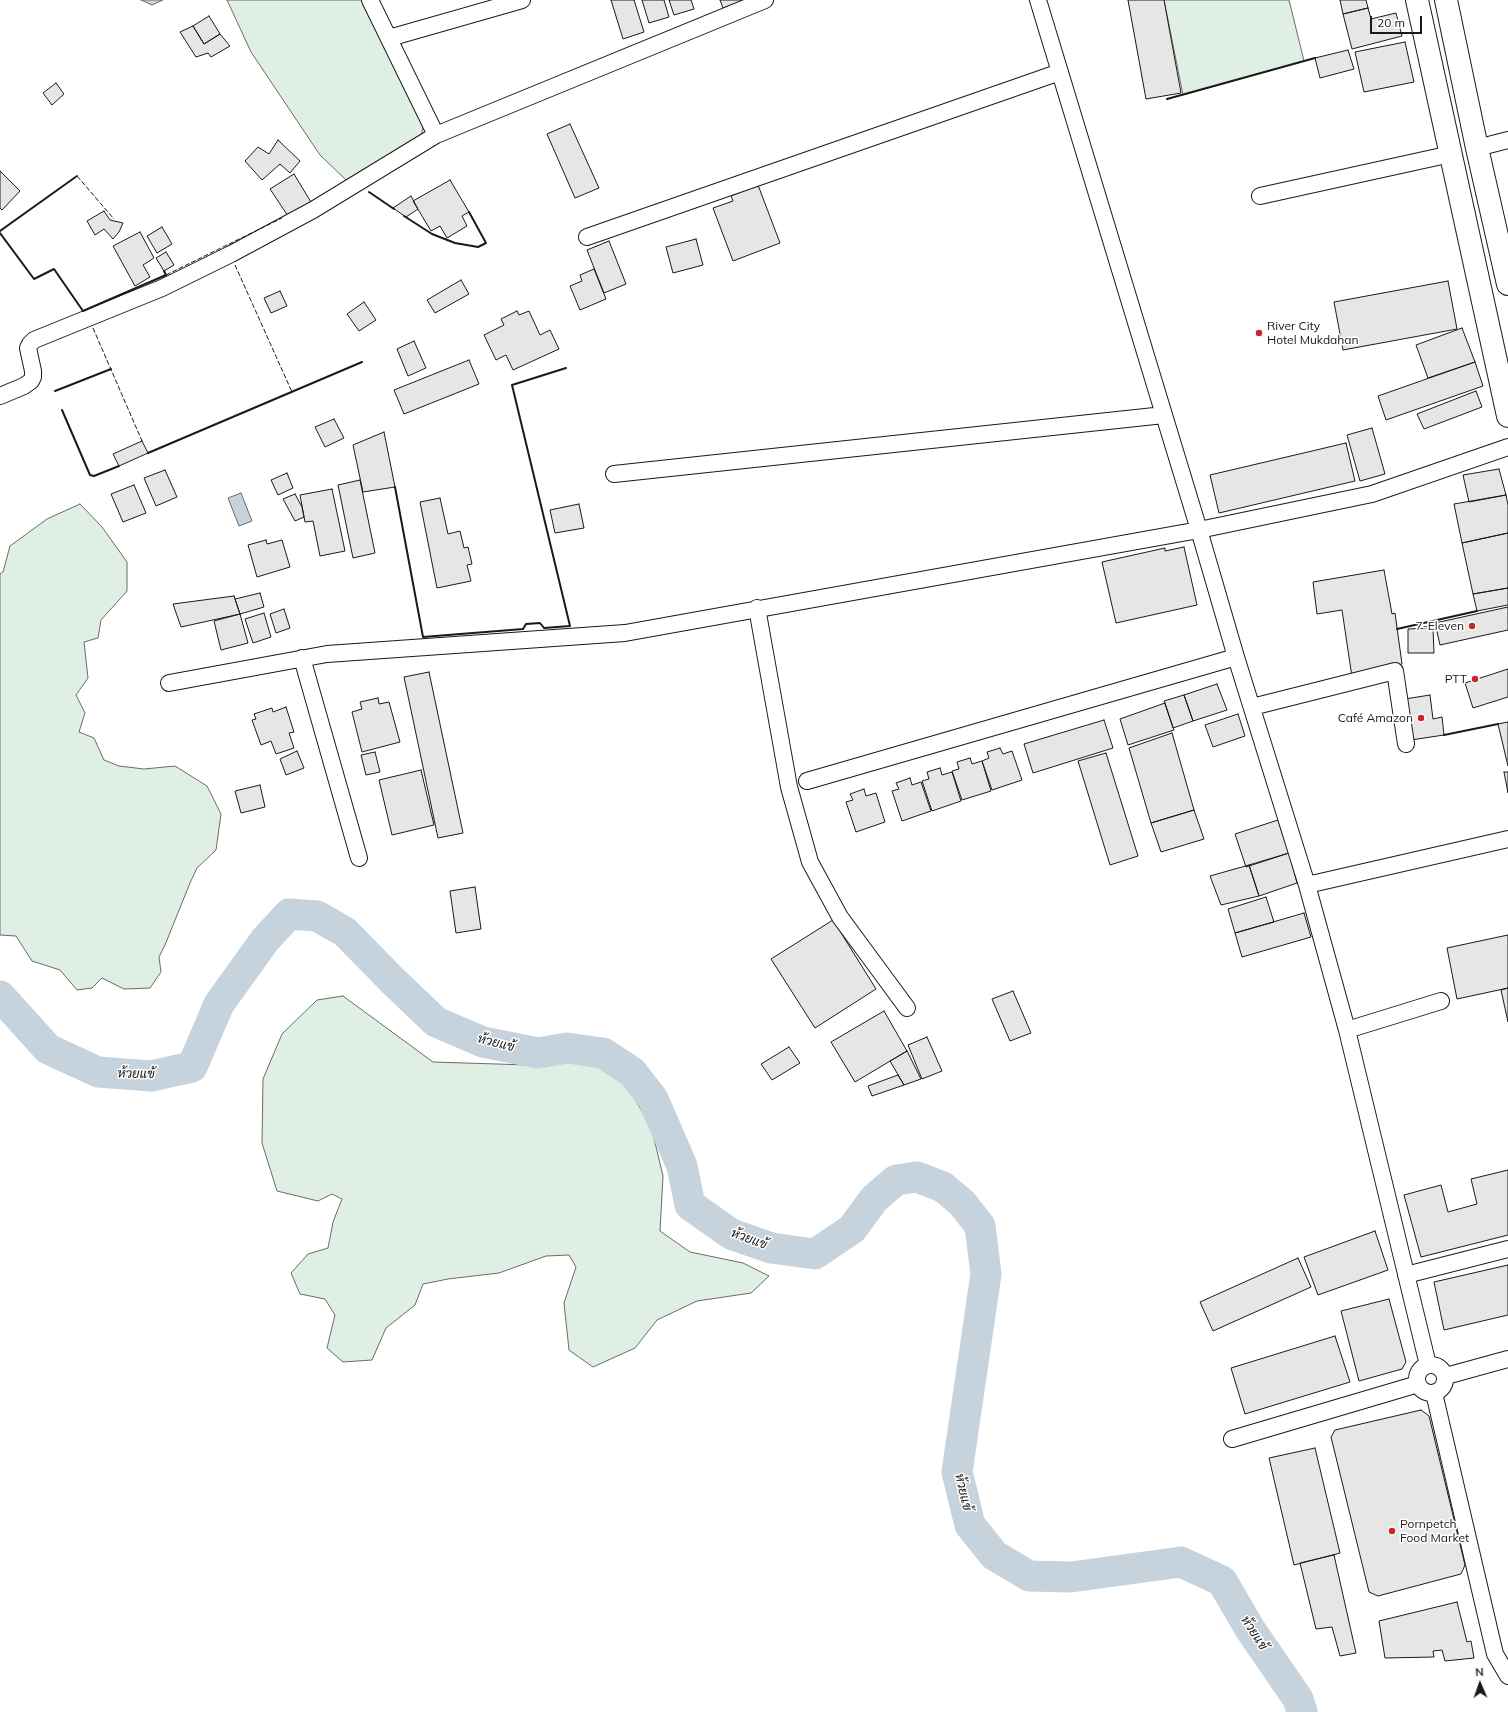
<!DOCTYPE html>
<html>
<head>
<meta charset="utf-8">
<style>
  body { margin:0 }
  #map { position:relative; width:1508px; height:1712px; overflow:hidden; background:#fff; font-family:Mulish,sans-serif }
  canvas { display:block }
  .north { position:absolute; left:1460px; top:1664px; width:40px; height:40px; -webkit-text-stroke:3px #fff; paint-order:stroke; rotate:358deg; font-size:11px; font-weight:700; line-height:16px; text-align:center; color:#1a1a1a }
  .north::after { content:''; display:block; margin:auto; width:14px; height:18px; background:#1a1a1a; clip-path:polygon(50% 0,100% 100%,50% 72%,0 100%) }
  .scale { position:absolute; left:1370px; top:16px; width:52px; height:18px; box-sizing:border-box; border:2px solid #1a1a1a; border-top:0; padding-left:5px; font-size:12px; line-height:14px; white-space:nowrap; color:#1a1a1a; -webkit-text-stroke:3px #fff; paint-order:stroke }
</style>
</head>
<body>
<div id="map">
<canvas width="1508" height="1712"></canvas>
<div class="north">N</div>
<div class="scale">20 m</div>
</div>
<script>
const ctx = document.querySelector('canvas').getContext('2d');
ctx.lineJoin = 'round';
function paint(path, color) {
  ctx.fillStyle = color;
  ctx.fill(path, 'evenodd');
}
function toPath(rows) {
  const path = new Path2D();
  for (const r of rows) {
    if (r.length === 3) {
      path.moveTo(r[0] + r[2], r[1]);
      path.arc(r[0], r[1], r[2], 0, 2 * Math.PI);
      continue;
    }
    path.moveTo(r[0], r[1]);
    for (let i = 2; i < r.length; i += 2) path.lineTo(r[i], r[i + 1]);
  }
  return path;
}
function strokePath(path, color, width, dash) {
  ctx.strokeStyle = color;
  ctx.lineWidth = width;
  ctx.lineCap = dash ? 'butt' : 'round';
  ctx.setLineDash(dash || []);
  ctx.stroke(path);
}
function drawText(font, color, halo, rows, align = 'center') {
  ctx.font = font + ' Mulish,Sarabun,sans-serif';
  ctx.lineWidth = 3;
  ctx.setLineDash([]);
  ctx.textBaseline = 'middle';
  ctx.strokeStyle = halo;
  ctx.fillStyle = color;
  for (const [text, x, y, turn = 0] of rows) {
    ctx.save();
    ctx.translate(x, y);
    ctx.rotate((+turn || 0) * Math.PI / 180);
    ctx.textAlign = isNaN(turn) ? turn : align;
    if (halo) ctx.strokeText(text, 0, 0);
    ctx.fillText(text, 0, 0);
    ctx.restore();
  }
}
const green = toPath([
  [227,0,363,0,422,122,423,128,421,136,346,180,320,155,251,52,227,0],
  [1164,0,1289,0,1304,61,1183,95,1164,0],
  [80,504,102,527,127,562,127,591,101,620,98,638,84,642,88,678,76,695,85,713,79,732,94,738,104,760,119,766,144,769,175,766,207,786,221,814,216,850,197,868,190,883,165,945,159,957,161,972,150,988,124,989,102,978,92,988,77,990,60,970,32,961,16,936,0,935,0,574,3,572,10,546,47,519,80,504],
  [343,996,433,1062,529,1065,560,1060,593,1062,622,1078,651,1126,663,1176,660,1231,690,1252,743,1263,769,1276,751,1293,697,1301,657,1320,635,1348,593,1367,569,1350,564,1303,576,1267,569,1255,546,1256,499,1273,448,1279,423,1284,415,1305,386,1328,372,1360,343,1362,327,1348,335,1315,325,1299,300,1294,291,1273,308,1254,328,1248,333,1222,342,1199,332,1194,318,1201,277,1191,262,1143,263,1079,282,1034,317,1000,343,996]
]);
paint(green, '#e0efe3');
strokePath(green, '#6a6a6a', 1);
const water = toPath([
  [141,0,163,0,152,5,141,0],
  [241,493,252,521,239,526,228,498,241,493]
]);
paint(water, '#c6d2dc');
strokePath(water, '#6a6a6a', 1);
strokePath(toPath([
  [0,996,48,1049,98,1072,151,1076,192,1067,219,1004,265,940,289,914,317,916,345,932,393,981,436,1022,483,1042,538,1053,567,1048,603,1053,632,1072,653,1099,682,1166,690,1205,731,1234,771,1248,815,1254,852,1229,874,1199,896,1180,917,1177,943,1187,962,1203,980,1226,986,1274,957,1472,970,1525,994,1555,1029,1576,1071,1577,1181,1562,1222,1581,1250,1629,1298,1699,1302,1712]
]), '#c6d2dc', 31);
const building = toPath([
  [611,0,634,0,644,32,623,39,611,0],
  [642,0,664,0,669,17,649,23,642,0],
  [669,0,691,0,694,9,674,15,669,0],
  [720,0,745,0,723,8,720,0],
  [1128,0,1164,0,1181,93,1146,99,1128,0],
  [1340,0,1366,0,1368,8,1343,14,1340,0],
  [1368,8,1371,19,1396,13,1402,36,1352,49,1343,14,1368,8],
  [209,16,220,34,204,44,193,26,209,16],
  [193,26,204,44,220,34,230,46,211,57,208,53,196,57,180,32,193,26],
  [1405,42,1414,82,1364,92,1355,52,1405,42],
  [1348,50,1354,69,1320,78,1315,58,1348,50],
  [56,83,64,94,52,105,43,93,56,83],
  [570,124,599,188,575,198,547,134,570,124],
  [278,140,300,161,290,173,280,164,262,180,245,161,258,147,269,154,278,140],
  [0,171,20,191,2,210,0,208,0,171],
  [294,174,311,202,288,216,270,189,294,174],
  [450,180,469,212,462,216,467,226,447,238,440,226,431,231,413,201,450,180],
  [758,185,780,243,733,261,713,208,733,201,731,196,758,185],
  [411,196,418,209,406,217,393,208,411,196],
  [104,211,110,220,123,223,119,232,113,239,104,229,95,235,87,221,104,211],
  [162,227,172,244,157,253,147,236,162,227],
  [140,232,154,258,143,265,150,277,135,286,113,246,140,232],
  [696,239,703,265,673,273,666,247,696,239],
  [609,241,626,284,604,293,587,250,609,241],
  [166,252,174,265,164,271,156,258,166,252],
  [594,269,606,299,580,310,570,286,582,281,580,275,594,269],
  [461,280,469,294,435,313,427,300,461,280],
  [1448,281,1457,329,1343,350,1334,302,1448,281],
  [280,291,287,306,271,313,264,298,280,291],
  [364,302,376,320,359,331,347,314,364,302],
  [517,311,519,315,529,311,540,335,550,330,559,349,513,370,506,355,496,360,484,335,504,325,501,319,517,311],
  [1462,328,1475,362,1428,378,1416,345,1462,328],
  [414,341,426,368,408,376,397,349,414,341],
  [469,360,479,384,404,414,394,390,469,360],
  [1475,362,1483,386,1386,420,1378,396,1475,362],
  [1476,391,1482,407,1424,429,1417,414,1476,391],
  [334,419,344,438,325,447,315,427,334,419],
  [1372,428,1385,474,1360,481,1347,435,1372,428],
  [384,432,395,487,363,492,353,445,384,432],
  [142,441,148,453,119,466,113,454,142,441],
  [1346,443,1355,481,1219,513,1210,475,1346,443],
  [1499,469,1506,495,1469,502,1463,475,1499,469],
  [165,470,177,497,156,506,144,478,165,470],
  [287,473,293,488,278,495,271,480,287,473],
  [360,480,375,553,353,558,338,485,360,480],
  [134,485,146,513,123,522,111,494,134,485],
  [332,489,345,551,320,556,313,521,305,522,300,495,332,489],
  [295,494,302,507,304,517,295,521,283,499,295,494],
  [1506,495,1508,505,1508,533,1462,543,1454,504,1506,495],
  [440,498,448,534,460,531,464,548,468,547,472,564,467,565,471,581,437,588,420,502,440,498],
  [579,504,584,528,555,533,550,510,579,504],
  [1508,533,1508,588,1473,594,1462,543,1508,533],
  [266,540,267,544,282,540,290,567,257,577,248,545,266,540],
  [1184,547,1197,605,1116,623,1102,562,1165,548,1165,551,1184,547],
  [1384,570,1392,614,1395,613,1402,664,1352,677,1342,610,1317,614,1313,582,1384,570],
  [1508,588,1508,605,1477,611,1473,594,1508,588],
  [260,593,264,607,240,614,235,599,260,593],
  [234,596,240,614,181,627,173,604,234,596],
  [1508,607,1508,630,1440,645,1435,623,1508,607],
  [284,609,290,628,276,633,270,614,284,609],
  [264,613,271,637,253,643,245,619,264,613],
  [240,614,248,643,221,650,214,621,240,614],
  [1433,628,1434,653,1408,653,1408,629,1433,628],
  [1508,669,1508,697,1473,708,1465,683,1508,669],
  [429,672,463,833,438,838,404,677,429,672],
  [1217,684,1227,710,1193,721,1184,695,1217,684],
  [1184,695,1193,721,1173,728,1164,701,1184,695],
  [1430,695,1433,719,1442,717,1444,735,1411,740,1405,699,1430,695],
  [378,698,379,704,389,702,400,742,362,752,352,712,362,709,360,702,378,698],
  [1165,703,1174,730,1128,745,1120,719,1165,703],
  [286,707,294,732,289,733,294,748,276,754,271,741,261,745,252,720,256,719,254,714,272,708,273,712,286,707],
  [1238,714,1245,736,1213,747,1205,725,1238,714],
  [1104,720,1113,748,1033,773,1024,744,1104,720],
  [1508,722,1508,766,1498,724,1508,722],
  [1172,733,1194,810,1151,823,1129,748,1172,733],
  [1000,748,1003,754,1012,751,1022,780,992,790,982,761,989,758,987,752,1000,748],
  [297,751,304,768,286,775,280,759,297,751],
  [375,752,380,772,366,775,361,755,375,752],
  [1106,753,1138,856,1110,865,1078,761,1106,753],
  [970,758,972,764,982,761,991,791,962,800,952,771,959,769,957,762,970,758],
  [940,768,942,775,952,772,961,801,932,811,922,781,929,779,927,772,940,768],
  [421,770,434,825,392,835,379,780,421,770],
  [1504,772,1508,772,1508,793,1504,772],
  [910,778,912,785,921,782,931,811,902,821,892,791,899,789,896,783,910,778],
  [260,785,265,807,241,813,235,791,260,785],
  [864,789,866,796,876,793,885,822,856,832,846,802,853,800,850,794,864,789],
  [1194,810,1204,839,1161,852,1151,823,1194,810],
  [1278,820,1289,853,1246,867,1235,834,1278,820],
  [1289,853,1297,883,1259,896,1249,865,1289,853],
  [1249,865,1259,896,1221,905,1210,876,1249,865],
  [475,887,481,929,456,933,450,891,475,887],
  [1266,897,1274,922,1235,933,1228,909,1266,897],
  [1304,913,1311,937,1242,957,1235,933,1304,913],
  [833,920,876,989,815,1028,771,959,833,920],
  [1508,935,1508,988,1457,999,1447,948,1508,935],
  [1508,988,1508,1022,1501,990,1508,988],
  [1013,991,1031,1033,1010,1041,992,999,1013,991],
  [884,1011,907,1051,855,1082,831,1042,884,1011],
  [927,1037,942,1071,922,1079,908,1045,927,1037],
  [789,1047,800,1063,772,1080,761,1064,789,1047],
  [907,1051,921,1079,904,1085,890,1061,907,1051],
  [898,1075,904,1085,872,1096,868,1086,898,1075],
  [1508,1170,1508,1235,1421,1257,1404,1195,1441,1185,1448,1212,1477,1204,1471,1179,1508,1170],
  [1375,1231,1388,1270,1318,1295,1304,1257,1375,1231],
  [1298,1258,1311,1287,1213,1331,1200,1302,1298,1258],
  [1508,1265,1508,1315,1444,1330,1434,1282,1508,1265],
  [1389,1299,1406,1362,1402,1369,1359,1381,1341,1311,1389,1299],
  [1335,1336,1350,1382,1245,1414,1231,1368,1335,1336],
  [1421,1410,1429,1416,1465,1565,1461,1574,1378,1596,1369,1592,1331,1437,1335,1430,1421,1410],
  [1315,1448,1340,1553,1294,1565,1269,1458,1315,1448],
  [1334,1555,1356,1653,1340,1656,1332,1627,1316,1629,1300,1563,1334,1555],
  [1457,1602,1467,1642,1471,1641,1474,1658,1445,1661,1442,1650,1433,1651,1434,1657,1385,1658,1379,1621,1457,1602]
]);
paint(building, '#e6e6e6');
strokePath(building, '#1a1a1a', 1);
const minor = toPath([
  [370,0,436,135],
  [1038,0,1199,530,1236,657,1307,885,1347,1030,1428,1365],
  [389,38,522,0],
  [1477,148,1508,140],
  [1260,196,1451,154],
  [587,237,1060,72],
  [0,396,24,386,31,381,33,377,33,371,28,348,30,344,34,340,162,288,231,254,313,210,436,135,765,0],
  [614,474,1164,415],
  [757,608,789,787,810,862,840,917,907,1008],
  [302,658,359,858],
  [169,683,327,654,625,633,1199,530,1372,494,1508,447],
  [1252,707,1395,671,1406,744],
  [807,781,1236,657],
  [1307,885,1508,839],
  [1347,1030,1441,1001],
  [1406,1275,1508,1249],
  [1431,1379,14],
  [1446,1376,1508,1359],
  [1434,1393,1495,1654,1508,1676],
  [1232,1439,1418,1384]
]);
const primary = toPath([
  [1417,0,1508,416],
  [1446,0,1477,148,1508,284]
]);
strokePath(minor, '#1a1a1a', 18);
strokePath(primary, '#1a1a1a', 24);
strokePath(minor, '#fff', 16);
strokePath(primary, '#fff', 22);
strokePath(toPath([
  [77,176,114,219],
  [235,265,292,392],
  [166,275,282,218],
  [93,328,142,441]
]), '#1a1a1a', 1, [5, 2]);
strokePath(toPath([
  [1167,99,1315,58],
  [369,192,394,209],
  [404,216,432,234,455,243,478,247,486,243,469,212],
  [0,231,77,176],
  [0,233,34,279,54,269,83,311,166,275,164,271],
  [55,391,111,369],
  [62,410,90,475,94,476,119,466],
  [148,453,362,362],
  [395,487,423,637,523,629,526,624,540,623,544,628,570,626,512,385,566,368],
  [1397,629,1477,611],
  [1444,735,1498,724]
]), '#1a1a1a', 2);
for (const [x, y, r, color] of [
  [1259,333,4,"#c62828"],
  [1472,626,4,"#c62828"],
  [1475,679,4,"#c62828"],
  [1421,718,4,"#c62828"],
  [1392,1531,4,"#c62828"]
]) {
  const dot = new Path2D();
  dot.arc(x, y, r, 0, 2 * Math.PI);
  ctx.fillStyle = color;
  ctx.fill(dot);
  strokePath(dot, '#fff', 1.5);
}
drawText('12px', '#1a1a1a', '#fff', [
  ["River City",1267,326,"left"],
  ["Hotel Mukdahan",1267,340,"left"],
  ["7-Eleven",1464,626],
  ["PTT",1467,679],
  ["Café Amazon",1413,718],
  ["Pornpetch",1400,1524,"left"],
  ["Food Market",1400,1538,"left"]
], 'right');
drawText('italic 13px', '#1a1a1a', '#fff', [
  ["ห้วยแข้",496,1043,14],
  ["ห้วยแข้",136,1074,1],
  ["ห้วยแข้",749,1239,20],
  ["ห้วยแข้",963,1492,77],
  ["ห้วยแข้",1254,1633,57]
]);
</script>
</body>
</html>
